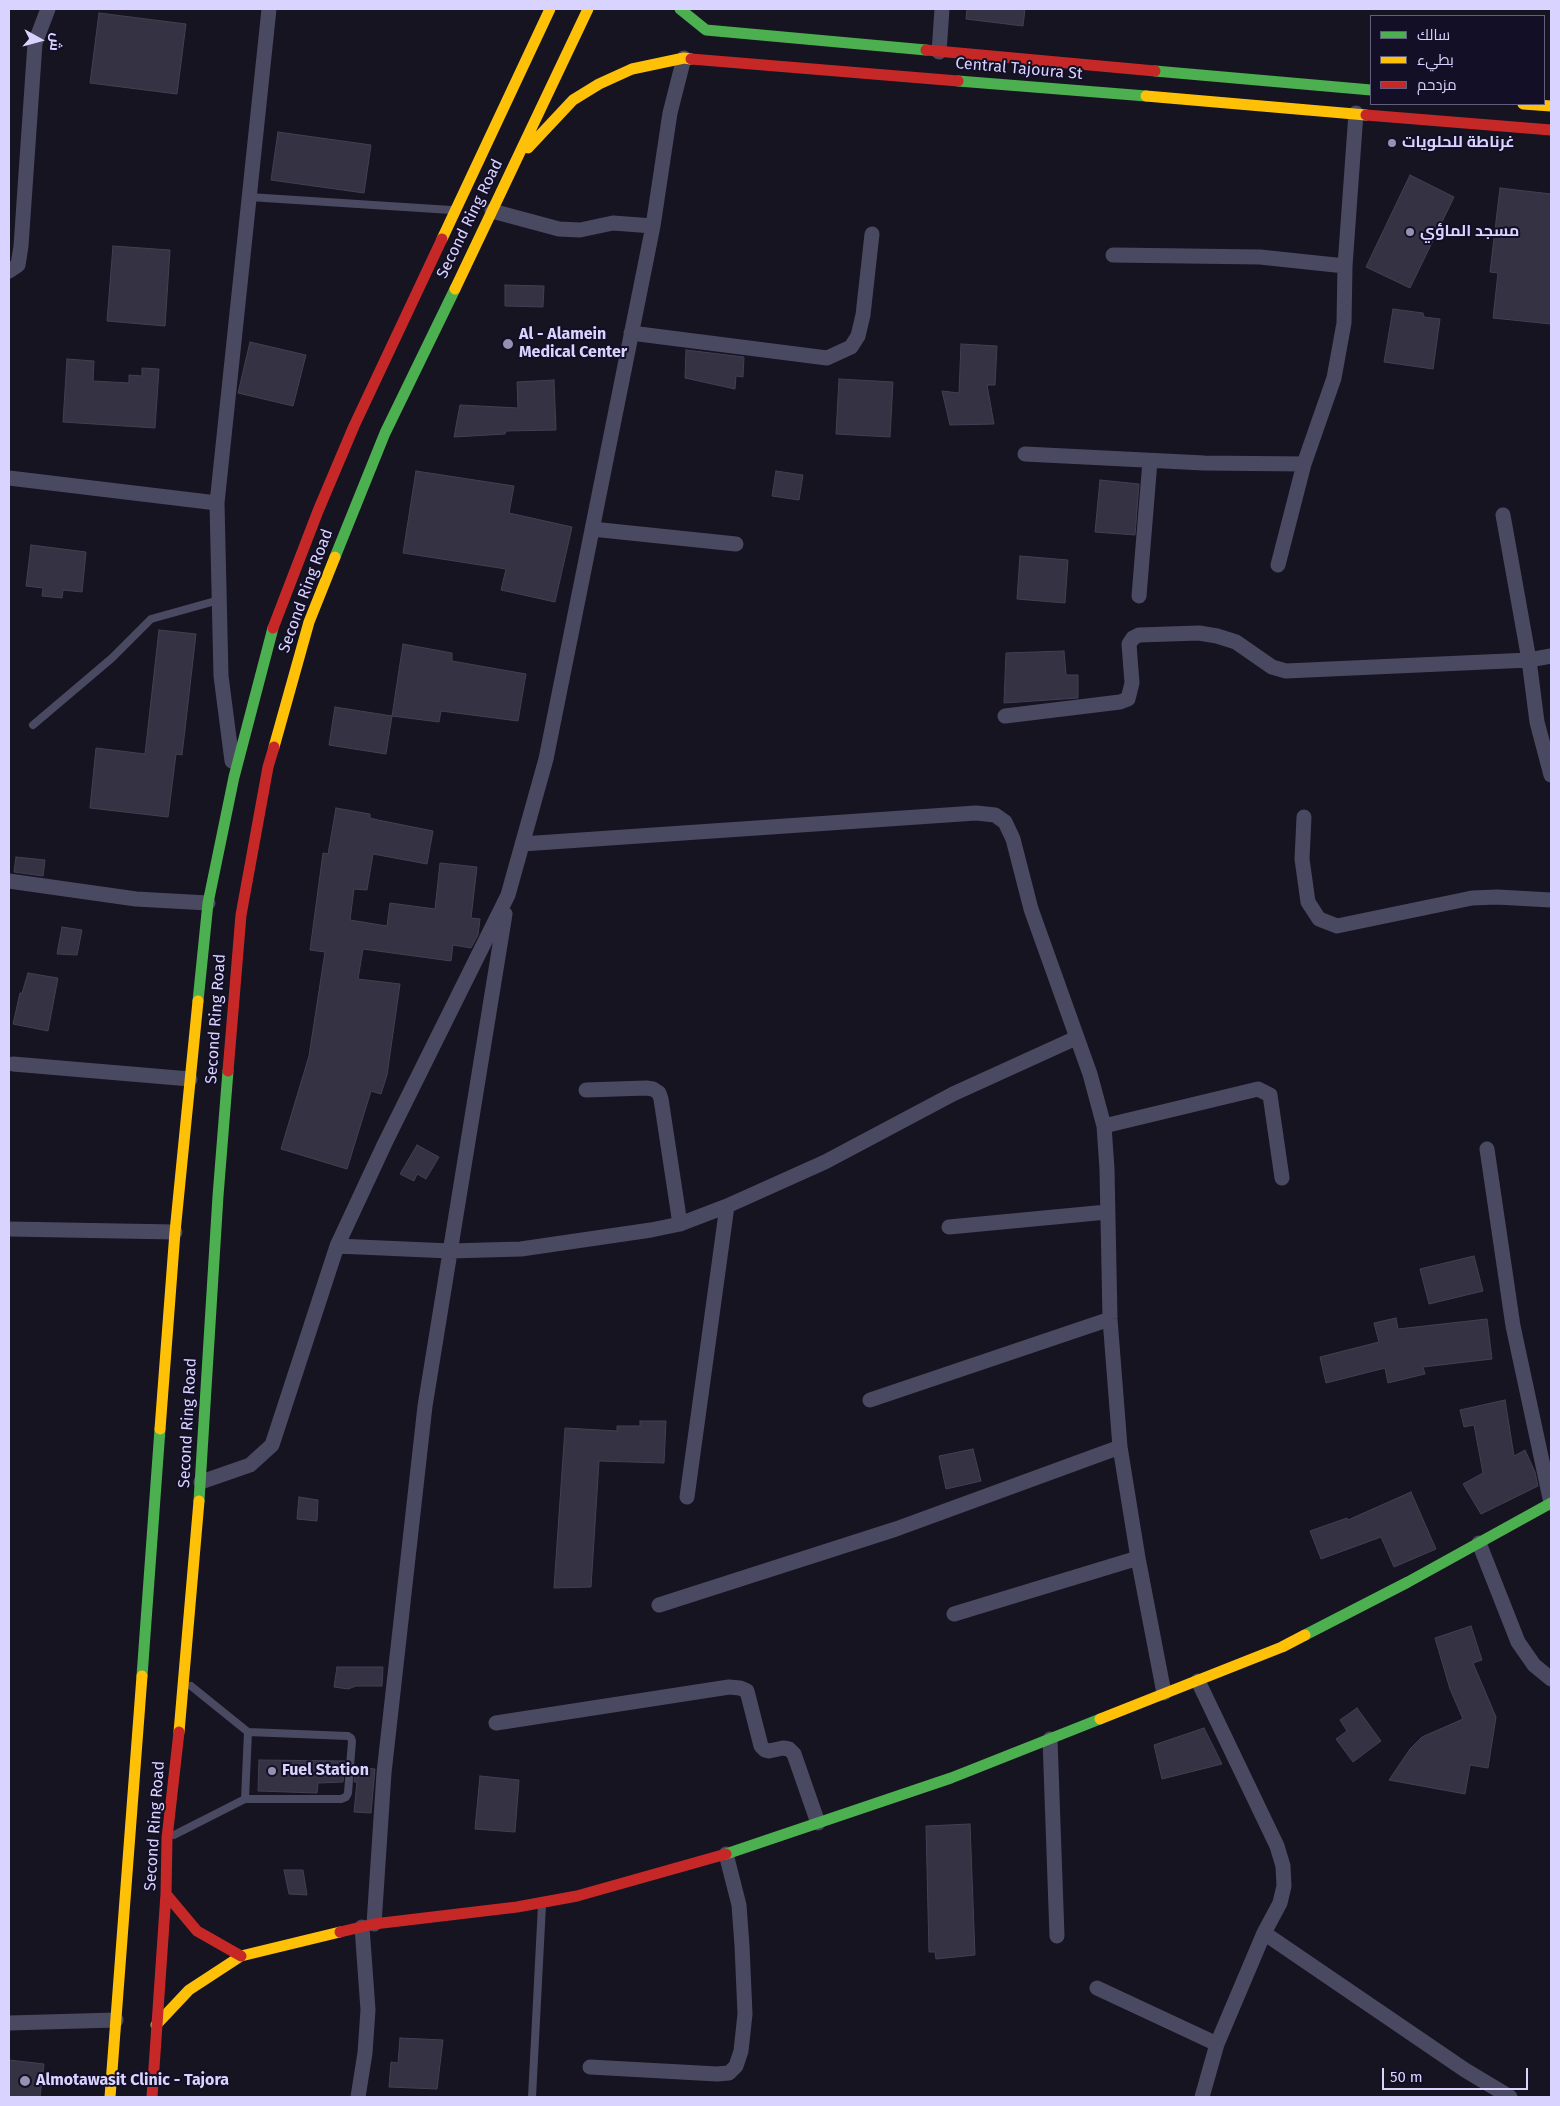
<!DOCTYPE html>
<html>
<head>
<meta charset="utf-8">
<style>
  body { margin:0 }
  #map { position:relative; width:1560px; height:2106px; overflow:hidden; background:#161421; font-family:"Fira Sans",Cairo,sans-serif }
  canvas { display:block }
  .frame { position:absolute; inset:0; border:10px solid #d9d4ff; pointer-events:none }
  .legend { position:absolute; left:1370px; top:15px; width:175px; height:90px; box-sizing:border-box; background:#130f26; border:1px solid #625e7d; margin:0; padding:6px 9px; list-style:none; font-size:15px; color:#d9d4ff }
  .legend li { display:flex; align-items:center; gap:10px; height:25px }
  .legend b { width:25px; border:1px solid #625e7d }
  .north { position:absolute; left:15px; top:15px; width:50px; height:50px; -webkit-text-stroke:4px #130f26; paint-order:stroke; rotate:97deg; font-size:14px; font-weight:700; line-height:20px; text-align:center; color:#d9d4ff }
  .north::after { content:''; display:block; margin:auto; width:18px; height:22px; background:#d9d4ff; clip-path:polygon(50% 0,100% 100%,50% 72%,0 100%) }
  .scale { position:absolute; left:1382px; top:2068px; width:146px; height:22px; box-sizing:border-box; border:2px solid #d9d4ff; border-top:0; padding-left:6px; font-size:15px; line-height:18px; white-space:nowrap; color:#d9d4ff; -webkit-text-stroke:4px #130f26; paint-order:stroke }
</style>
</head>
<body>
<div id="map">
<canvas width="1560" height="2106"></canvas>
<div class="frame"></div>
<ul class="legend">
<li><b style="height:6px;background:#4caf50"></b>سالك</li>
<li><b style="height:6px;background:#ffc107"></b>بطيء</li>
<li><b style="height:6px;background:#c62828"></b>مزدحم</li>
</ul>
<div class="north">ش</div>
<div class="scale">50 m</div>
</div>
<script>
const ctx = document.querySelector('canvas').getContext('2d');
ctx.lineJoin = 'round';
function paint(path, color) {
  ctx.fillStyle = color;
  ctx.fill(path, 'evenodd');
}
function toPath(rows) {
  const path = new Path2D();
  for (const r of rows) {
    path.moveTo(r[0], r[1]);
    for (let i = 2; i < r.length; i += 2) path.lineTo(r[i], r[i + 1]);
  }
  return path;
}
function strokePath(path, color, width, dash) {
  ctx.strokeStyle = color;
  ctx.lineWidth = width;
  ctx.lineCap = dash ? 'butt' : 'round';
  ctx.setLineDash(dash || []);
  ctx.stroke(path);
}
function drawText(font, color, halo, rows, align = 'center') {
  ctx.font = font + ' "Fira Sans",Cairo,sans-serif';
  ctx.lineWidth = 4;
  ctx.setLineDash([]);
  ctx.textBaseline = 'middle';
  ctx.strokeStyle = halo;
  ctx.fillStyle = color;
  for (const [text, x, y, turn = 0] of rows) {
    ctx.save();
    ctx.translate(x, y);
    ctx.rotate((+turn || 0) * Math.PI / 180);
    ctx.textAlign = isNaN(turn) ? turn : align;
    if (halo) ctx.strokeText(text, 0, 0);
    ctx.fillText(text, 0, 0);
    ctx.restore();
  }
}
const building = toPath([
  [967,9,1025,9,1023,26,966,19,967,9],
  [99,13,186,24,177,94,90,83,99,13],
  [278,132,371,145,364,193,271,180,278,132],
  [1410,175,1454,197,1410,288,1366,267,1410,175],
  [1500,188,1551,194,1551,324,1493,318,1498,273,1490,272,1500,188],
  [113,246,170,250,165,326,107,321,113,246],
  [505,285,544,286,543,307,505,306,505,285],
  [1393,309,1423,313,1424,317,1440,319,1433,369,1384,362,1393,309],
  [250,342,306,355,293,406,238,393,250,342],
  [961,344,997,346,995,385,987,385,994,424,950,425,942,391,959,393,961,344],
  [686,350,744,357,743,377,736,376,735,389,685,378,686,350],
  [67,359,94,361,93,381,129,383,129,375,142,376,142,368,159,369,155,428,63,422,67,359],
  [839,379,893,382,890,437,836,434,839,379],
  [554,380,556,430,506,431,505,434,454,437,460,405,518,408,517,382,554,380],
  [416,471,514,486,509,513,572,527,555,602,501,590,506,569,403,553,416,471],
  [776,471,803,475,799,500,772,496,776,471],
  [1100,480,1139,484,1135,535,1095,532,1100,480],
  [31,545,86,552,82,592,63,590,62,598,42,596,43,588,26,586,31,545],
  [1020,556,1068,560,1065,603,1017,599,1020,556],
  [159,630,196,634,182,755,176,754,168,817,90,808,96,748,145,754,159,630],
  [403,644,452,653,452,661,526,674,518,721,441,711,439,722,392,716,403,644],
  [1064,651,1066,675,1078,675,1078,698,1004,703,1006,653,1064,651],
  [335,707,392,716,386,754,329,745,335,707],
  [336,808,370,814,370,818,378,820,433,831,427,864,373,854,367,890,354,889,350,920,387,926,390,903,435,909,440,863,477,867,471,918,480,919,478,935,471,948,453,945,451,961,363,949,358,979,400,984,387,1075,381,1094,371,1091,347,1169,281,1149,309,1056,325,952,310,950,323,853,328,854,336,808],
  [16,857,45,860,43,876,14,872,16,857],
  [62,927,82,930,77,955,57,954,62,927],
  [28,973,58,978,48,1031,13,1024,20,993,22,993,28,973],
  [417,1145,439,1157,426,1179,417,1174,414,1181,400,1174,417,1145],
  [1474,1256,1483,1291,1429,1304,1420,1269,1474,1256],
  [1396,1318,1398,1329,1487,1319,1492,1359,1423,1367,1425,1374,1388,1383,1385,1368,1326,1383,1320,1357,1379,1342,1374,1323,1396,1318],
  [1505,1400,1514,1456,1525,1450,1535,1472,1538,1486,1481,1514,1463,1484,1483,1473,1474,1425,1464,1427,1460,1410,1505,1400],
  [640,1421,666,1421,664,1463,599,1461,591,1587,554,1588,565,1428,617,1431,617,1426,640,1426,640,1421],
  [973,1449,981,1481,946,1489,939,1456,973,1449],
  [1411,1492,1436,1549,1394,1567,1381,1537,1321,1559,1310,1531,1347,1518,1348,1520,1411,1492],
  [299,1497,318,1500,317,1521,297,1519,299,1497],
  [1471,1626,1482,1660,1473,1663,1496,1717,1488,1768,1470,1765,1465,1794,1389,1780,1410,1749,1422,1737,1463,1719,1450,1689,1435,1638,1471,1626],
  [337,1667,383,1667,382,1686,356,1686,348,1689,334,1687,337,1667],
  [1357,1708,1381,1741,1353,1762,1336,1739,1347,1731,1340,1720,1357,1708],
  [1204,1728,1222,1764,1162,1779,1154,1745,1204,1728],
  [259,1760,345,1761,343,1782,318,1783,317,1793,258,1791,259,1760],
  [356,1767,375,1769,371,1813,354,1812,357,1782,354,1782,356,1767],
  [480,1776,519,1780,515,1832,475,1829,480,1776],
  [970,1824,975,1955,936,1959,935,1952,929,1952,926,1826,970,1824],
  [284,1870,303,1870,307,1895,289,1894,284,1870],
  [400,2038,443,2040,437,2089,389,2087,391,2062,398,2063,400,2038],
  [9,2060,44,2064,40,2097,9,2097,9,2060]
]);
paint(building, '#343243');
strokePath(building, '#433f54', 1);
strokePath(toPath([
  [249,197,451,210],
  [33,725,112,658,151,619,219,600],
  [245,1799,341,1799,346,1797,348,1793,352,1741,351,1738,348,1736,248,1732],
  [174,1835,245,1799,248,1732,191,1686],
  [532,2097,542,1905]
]), '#4a4962', 8);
strokePath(toPath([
  [939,52,942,9],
  [492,211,559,229,580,230,613,223,653,226],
  [1113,255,1260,257,1345,266],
  [9,271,18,265,21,246,35,43,48,9],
  [631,333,827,358,851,347,858,336,863,315,872,234],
  [1025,454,1204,463,1304,464],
  [9,478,217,503],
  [1503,515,1529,660,1537,722,1551,775],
  [592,529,736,544],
  [1278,565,1304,464,1334,378,1344,323,1345,266,1356,113],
  [1139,596,1150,461],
  [1005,716,1120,702,1128,699,1132,683,1129,644,1133,638,1139,635,1199,633,1217,636,1236,642,1272,667,1286,671,1529,660,1551,656],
  [232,761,221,676,217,503,269,9],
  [1304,817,1302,859,1308,902,1319,919,1337,926,1472,898,1497,897,1551,900],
  [522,844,976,813,995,815,1005,822,1013,839,1031,909,1090,1074,1104,1126,1107,1169,1110,1319,1120,1447,1138,1558,1164,1693],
  [9,881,136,899,208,903],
  [13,1064,190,1079],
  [586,1090,646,1088,653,1089,659,1093,661,1099,680,1224],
  [1104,1126,1258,1089,1270,1095,1282,1178],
  [1487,1149,1513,1326,1551,1503],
  [949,1227,1107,1212],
  [9,1229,175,1232],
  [337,1246,450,1251,521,1249,651,1230,680,1224,727,1206,825,1162,953,1094,1076,1038],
  [870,1400,1110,1319],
  [201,1482,250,1465,272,1445,337,1246,385,1143,508,895,546,759,653,226,670,113,684,58],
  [687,1497,727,1206],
  [1479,1543,1518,1642,1534,1665,1551,1679],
  [659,1605,896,1529,1120,1447],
  [954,1614,1138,1558],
  [1198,1681,1277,1846,1283,1866,1284,1886,1280,1903,1264,1933,1217,2044,1202,2097],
  [496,1723,729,1687,740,1688,747,1691,761,1746,765,1750,769,1751,783,1748,789,1749,794,1754,818,1823],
  [1050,1739,1057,1936],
  [374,1924,384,1773,425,1406,505,914],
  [1264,1933,1465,2070,1510,2097],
  [1097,1988,1217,2044],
  [9,2023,116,2020],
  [590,2067,717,2074,729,2073,736,2066,741,2051,745,2014,742,1946,739,1905,726,1854],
  [358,2097,365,2053,368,2010,362,1927]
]), '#4a4962', 15);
strokePath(toPath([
  [680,9,706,30,926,50],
  [1155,71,1371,90],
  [958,81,1146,96],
  [335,557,385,433,455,289],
  [198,1001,208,903,234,777,273,628],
  [199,1501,218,1196,228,1071],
  [1305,1635,1408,1582,1551,1503],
  [142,1676,160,1429],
  [726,1854,951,1778,1100,1719]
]), '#4caf50', 11);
strokePath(toPath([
  [1146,96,1366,115],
  [1523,104,1551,106],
  [528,148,573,100,599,84,632,69,684,58,691,59],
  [442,239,550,9],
  [455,289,588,9],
  [274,747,309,622,335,557],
  [160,1429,175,1232,198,1001],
  [1100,1719,1282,1647,1305,1635],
  [179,1732,199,1501],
  [156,2025,189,1990,241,1956,340,1932],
  [110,2097,142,1676]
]), '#ffc107', 11);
strokePath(toPath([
  [926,50,1155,71],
  [691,59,958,81],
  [1366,115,1551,130],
  [273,628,318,511,354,426,442,239],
  [228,1071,241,915,268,767,274,747],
  [166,1894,197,1931,241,1956],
  [340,1932,374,1924,517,1907,577,1896,726,1854],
  [152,2097,166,1894,167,1838,179,1732]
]), '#c62828', 11);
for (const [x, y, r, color] of [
  [1392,143,5,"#9591b1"],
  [1410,232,5,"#9591b1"],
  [508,344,6,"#9591b1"],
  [272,1771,5,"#9591b1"],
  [25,2081,6,"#9591b1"]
]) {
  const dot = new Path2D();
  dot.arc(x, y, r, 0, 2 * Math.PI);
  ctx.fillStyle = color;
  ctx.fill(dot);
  strokePath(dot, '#130f26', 2);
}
drawText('16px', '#d9d4ff', '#130f26', [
  ["Central Tajoura St",1019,69,5],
  ["Second Ring Road",470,219,-64],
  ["Second Ring Road",306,591,-70],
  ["Second Ring Road",216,1019,-86],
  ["Second Ring Road",188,1423,-87],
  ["Second Ring Road",155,1826,-86]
]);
drawText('bold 16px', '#d9d4ff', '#130f26', [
  ["غرناطة للحلويات",1402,143],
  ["مسجد الماؤي",1420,232],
  ["Al - Alamein",519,335],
  ["Medical Center",519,353],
  ["Fuel Station",282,1771],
  ["Almotawasit Clinic - Tajora",36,2081]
], 'left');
</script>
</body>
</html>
